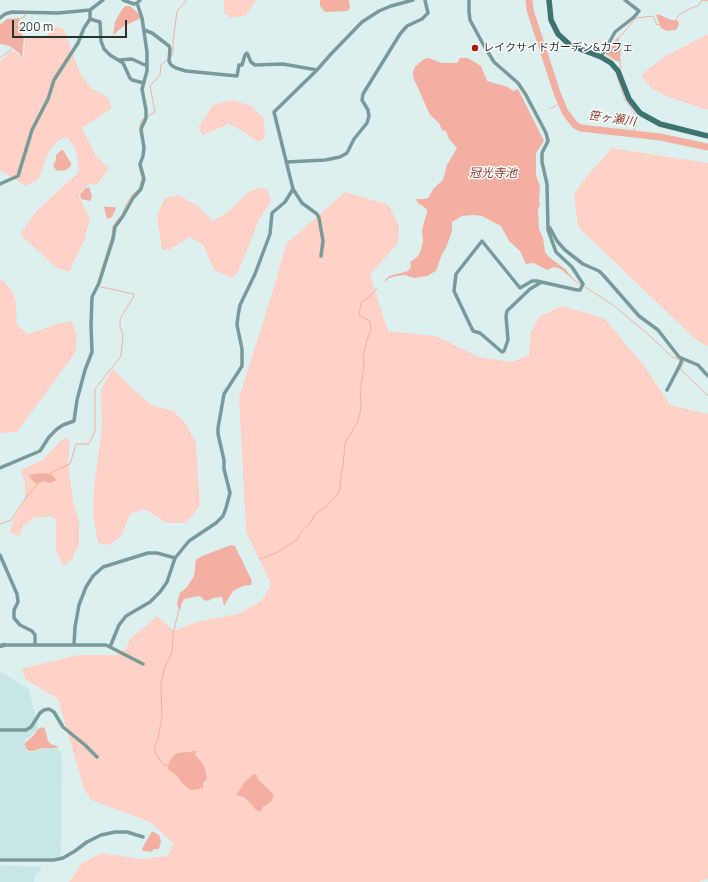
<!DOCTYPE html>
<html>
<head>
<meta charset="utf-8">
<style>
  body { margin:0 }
  #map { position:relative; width:708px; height:882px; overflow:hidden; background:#dcf1ef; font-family:Manrope,sans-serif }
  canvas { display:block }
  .scale { position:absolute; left:12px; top:20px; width:115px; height:18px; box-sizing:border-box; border:2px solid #28302f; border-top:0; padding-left:5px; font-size:12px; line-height:14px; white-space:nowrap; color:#28302f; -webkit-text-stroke:3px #fff; paint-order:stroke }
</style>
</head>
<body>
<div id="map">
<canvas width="708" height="882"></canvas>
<div class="scale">200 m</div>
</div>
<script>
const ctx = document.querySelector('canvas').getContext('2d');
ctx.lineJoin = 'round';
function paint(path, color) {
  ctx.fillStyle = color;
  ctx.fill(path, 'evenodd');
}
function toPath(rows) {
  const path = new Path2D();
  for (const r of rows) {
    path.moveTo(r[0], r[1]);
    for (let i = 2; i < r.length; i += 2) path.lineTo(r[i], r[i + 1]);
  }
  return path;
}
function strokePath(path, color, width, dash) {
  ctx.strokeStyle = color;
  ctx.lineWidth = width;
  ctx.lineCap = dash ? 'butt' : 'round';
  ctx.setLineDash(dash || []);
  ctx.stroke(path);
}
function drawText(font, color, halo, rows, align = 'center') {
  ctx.font = font + ' Manrope,"Noto Sans JP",sans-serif';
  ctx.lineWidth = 3;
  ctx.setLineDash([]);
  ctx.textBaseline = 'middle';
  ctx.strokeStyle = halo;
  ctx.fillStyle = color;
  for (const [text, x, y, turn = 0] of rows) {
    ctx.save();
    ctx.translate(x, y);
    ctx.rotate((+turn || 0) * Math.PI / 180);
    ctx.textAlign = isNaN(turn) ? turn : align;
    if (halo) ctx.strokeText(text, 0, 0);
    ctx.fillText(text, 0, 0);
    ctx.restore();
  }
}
paint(toPath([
  [0,671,29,689,38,728,31,736,26,739,23,744,28,752,34,752,43,748,53,748,60,750,62,757,61,855,56,858,0,858],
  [0,865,41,867,41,870,35,874,34,882,0,882]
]), '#c8e7e4');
paint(toPath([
  [224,0,256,0,246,15,231,18,224,13],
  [57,27,64,29,80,73,92,89,107,96,112,108,82,128,96,156,109,168,97,185,89,184,80,193,79,197,90,218,85,239,69,272,55,267,20,234,37,210,77,174,79,169,76,151,73,145,67,137,58,141,49,151,39,178,26,186,0,170,0,61,12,51,17,53,22,59,23,59,26,36,47,36,50,29],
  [708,34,708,110,666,96,651,88,641,75,664,57],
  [233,100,251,106,264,118,265,138,258,142,244,132,229,124,203,135,198,128,213,105],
  [612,148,708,163,708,347,694,338,578,227,574,194,587,176],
  [259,188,267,189,271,201,259,220,239,270,233,278,214,270,203,245,190,237,169,250,162,250,157,215,165,198,179,195,199,207,213,221,229,211,248,192],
  [345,192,389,205,399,227,398,243,370,275,388,331,436,336,479,357,512,362,529,355,531,332,539,317,561,306,604,318,646,368,670,405,708,414,708,878,699,882,69,882,82,863,102,853,140,859,167,856,174,844,150,822,91,800,84,789,58,699,26,680,21,669,78,655,116,655,126,649,130,639,157,616,174,631,196,622,241,613,262,600,271,584,246,532,239,398,275,284,286,244],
  [197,751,195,755,201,761,205,768,207,779,203,783,203,788,201,787,190,790,182,783,176,775],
  [258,779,274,795,272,801,263,807,255,809,251,804,244,797],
  [0,280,4,281,13,292,16,304,17,325,28,334,60,323,72,321,77,337,75,353,17,432,0,433],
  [113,369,135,391,152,405,173,411,184,421,196,443,200,506,186,523,167,523,144,509,130,514,121,537,109,545,98,543,93,515,94,486,102,428,101,391,106,380],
  [67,438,70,443,68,462,73,501,79,521,79,544,72,560,63,566,56,550,56,519,49,516,34,518,23,526,19,536,10,532,14,518,25,500,25,483,21,470,43,460,61,440]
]), '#ffd1c7');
paint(toPath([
  [320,0,349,0,350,8,347,11,325,12,320,6],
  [125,6,130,6,139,14,141,18,124,26,113,35,115,22,121,11],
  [658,14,671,20,676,20,679,22,678,27,676,30,667,31,661,28,656,15],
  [19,18,21,33,24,38,22,58,19,53,10,46,0,44,0,25,7,19],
  [618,37,621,48,620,58,621,62,616,61,604,53],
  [428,58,442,63,457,63,460,58,468,58,481,66,487,81,508,87,513,91,518,89,544,141,536,153,536,175,540,187,539,200,540,204,538,209,539,229,543,238,545,252,549,257,565,269,576,282,562,270,558,268,554,267,547,270,534,263,526,264,520,251,509,241,501,226,482,216,474,215,462,216,452,222,452,231,446,248,442,254,436,271,434,272,427,276,414,278,405,275,396,276,389,278,385,282,385,280,389,276,408,271,410,269,411,266,410,262,417,257,420,253,423,242,422,230,424,222,427,213,427,209,418,203,416,199,425,199,428,198,434,188,443,180,447,165,457,148,449,139,446,131,442,130,439,123,430,115,413,77,413,71,416,65,418,65,418,64,424,59],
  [61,150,63,150,71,163,71,166,66,170,57,171,53,166,56,160,56,155],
  [89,187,92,197,90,201,81,199,80,194,86,188],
  [107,206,108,207,114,207,116,208,112,217,107,219,104,207],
  [42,473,51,474,57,480,50,483,44,481,37,484,35,483,28,475],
  [231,545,235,546,252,581,251,585,243,586,233,591,224,606,222,597,213,598,208,601,204,600,200,596,184,599,181,605,181,609,179,609,177,604,178,599,180,593,187,587,194,576,196,560,202,556],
  [43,727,45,729,48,741,51,744,57,746,58,748,42,748,34,751,29,751,26,748,24,744,33,736,38,729],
  [197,751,195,755,201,761,205,768,207,779,203,783,203,789,201,787,199,789,190,790,182,783,176,775,168,769,169,762,174,755,177,753],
  [253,774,257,775,258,779,274,795,272,801,263,807,260,812,255,809,251,804,244,797,236,795,245,782],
  [152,831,159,835,161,841,159,849,154,849,151,852,143,851,142,849]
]), '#f3afa1');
strokePath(toPath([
  [20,19,24,17,25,14],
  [675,21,680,14,691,8,698,6,702,0,708,1],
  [618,39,636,18,653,16,657,25,661,24],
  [171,57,173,52,173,42,177,11,187,0],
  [0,58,12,49],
  [620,61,621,68],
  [617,76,625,100,638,118,633,134],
  [549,109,561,103],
  [148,116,155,112,150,86,160,75,161,65,167,60],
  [140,128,141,121,144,118],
  [140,131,141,138],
  [139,165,141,175],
  [122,215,126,205,133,194,139,189,142,178],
  [574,280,581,285],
  [98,281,112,236,113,226,120,217],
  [585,287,613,305,650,336,672,357,680,360],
  [684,361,680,369,708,396],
  [51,475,52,472,70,464,76,444,89,444,95,431,95,389,121,356,123,335,120,326,120,319,134,296,134,294,101,287],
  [0,524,11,520,27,496,38,484],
  [260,559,276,553,297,540,301,532,311,522,315,514,326,507,337,495,340,489,341,474,343,466,345,443,357,423,360,413,361,405,360,391,364,368,363,356,367,340,371,330,370,321,360,316,359,312,362,302,370,296,377,288],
  [168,765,164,765,159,759,155,752,155,745,158,739,162,715,161,685,164,669,172,652,173,634,179,609]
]), '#f3afa1', 1);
strokePath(toPath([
  [529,0,530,10,557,93,565,112,575,125,581,128,660,137,708,147]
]), '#f3afa1', 7);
strokePath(toPath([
  [123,0,134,4,137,3,140,0],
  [469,0,469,12,470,20,483,44,494,62,518,83,526,95,546,133,548,141,542,153,542,162,547,184,548,230,556,252,572,267,583,284,580,290,577,290,537,281,532,281,520,288,482,241,456,274,454,291,473,331,480,333,502,352,504,351,508,340,506,316,507,311,530,289,540,283],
  [0,18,5,14,12,12,58,13,90,10,103,0],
  [90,19,100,22,101,41,104,49,110,55,123,63,130,78,132,80,144,83],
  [144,30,152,33,169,46,170,49,169,61,171,65,176,68,186,71,237,76,239,65,242,65,245,55,247,53,251,62,255,65,283,64,317,70],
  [601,57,615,32,634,17,639,11,625,0],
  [119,60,132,59,147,66],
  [287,162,325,160,340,157,347,153,354,139,367,123,369,116,368,110,362,100,363,94,400,34,407,26,422,19,428,13,425,0],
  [0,184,18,176,32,130,48,99,54,80,78,43,84,28,90,19,90,10],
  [548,226,550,228,557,241,565,250,583,264,599,271,604,276,639,316,658,330,679,357,698,365,708,376],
  [321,256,323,241,319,218,317,214,302,203,293,189,274,112,317,70,331,54,362,22,379,11,391,6,413,0],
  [667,390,680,365,682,359],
  [0,468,40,451,49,437,57,429,63,425,74,421,77,400,85,370,92,352,91,325,92,297,99,283,113,239,115,227,123,216,133,198,141,189,144,179,140,164,143,156,144,148,141,129,146,118,146,110,142,89,147,71,147,52,142,18,137,3],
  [0,555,17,594,18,602,14,610,14,618,20,625,32,631,35,635,35,645],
  [4,645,106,645,143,664],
  [74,645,75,627,79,605,86,587,93,576,103,567,148,553,157,553,175,558],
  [110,647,119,625,126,616,150,602,160,592,167,582,175,558,180,552,189,541,216,523,223,516,226,508,230,493,224,469,224,460,218,434,218,428,224,394,242,366,242,349,237,325,238,316,240,305,255,274,270,234,272,213,285,202,293,189],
  [0,730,26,730,31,727,40,713,44,710,49,709,54,712,63,727,85,745,97,757],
  [0,860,54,860,63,858,75,851,87,842,101,835,115,832,127,832,143,837]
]), '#799b98', 3.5);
strokePath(toPath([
  [0,646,4,645]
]), '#799b98', 4.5);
strokePath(toPath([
  [549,0,551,20,558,34,570,45,601,57,611,63,618,71,629,99,640,113,660,124,708,136]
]), '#3f7370', 5.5);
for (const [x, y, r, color] of [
  [475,48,4,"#a91900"]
]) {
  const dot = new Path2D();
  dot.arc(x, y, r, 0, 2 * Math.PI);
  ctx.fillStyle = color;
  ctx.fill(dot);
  strokePath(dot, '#fff', 1.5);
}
drawText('11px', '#28302f', '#fff', [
  ["レイクサイドガーデン&カフェ",483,48]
], 'left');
drawText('italic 12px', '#8b3b2d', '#fff', [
  ["笹ヶ瀬川",612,119,8],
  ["冠光寺池",493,174]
]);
</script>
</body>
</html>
